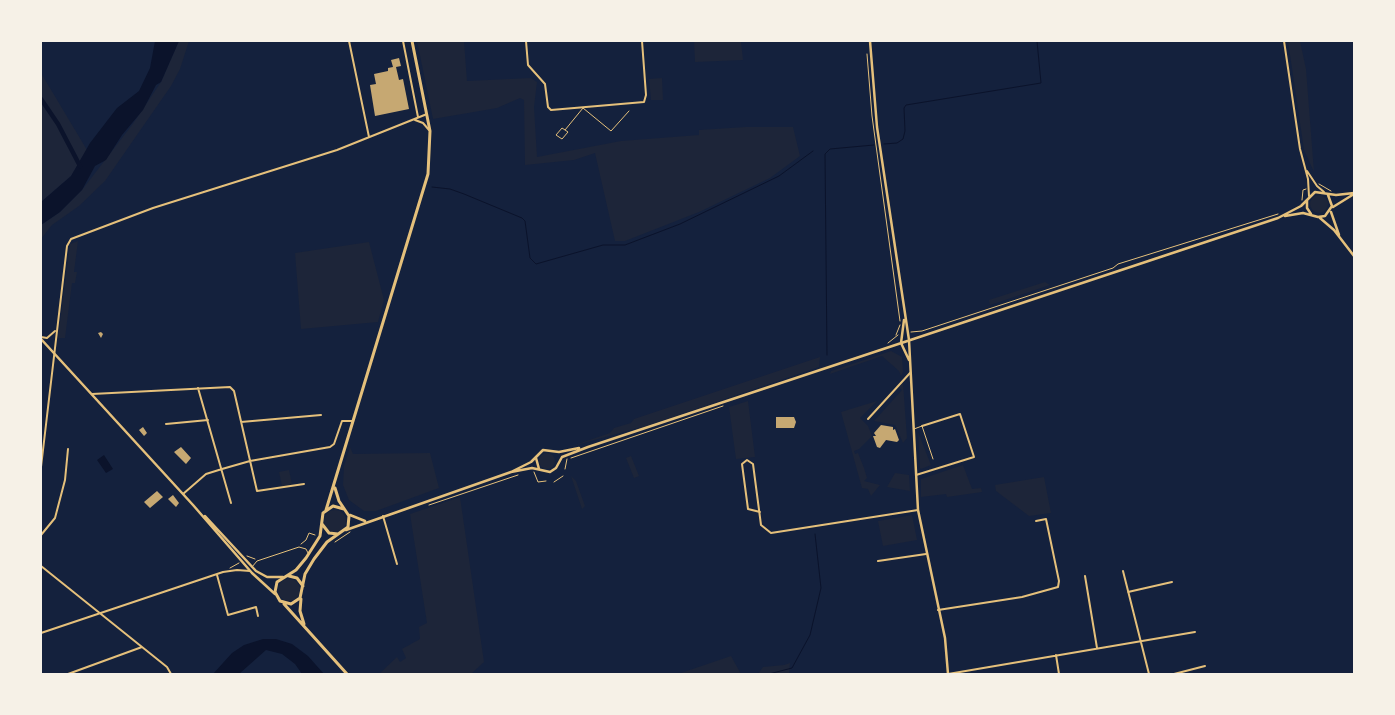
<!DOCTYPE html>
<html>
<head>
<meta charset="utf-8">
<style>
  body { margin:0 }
  #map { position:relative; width:1395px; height:715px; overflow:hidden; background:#14213d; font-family:"IBM Plex Serif",serif }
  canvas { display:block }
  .frame { position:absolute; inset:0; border:42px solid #f6f1e7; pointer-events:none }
</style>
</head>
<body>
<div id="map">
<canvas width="1395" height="715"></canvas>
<div class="frame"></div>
</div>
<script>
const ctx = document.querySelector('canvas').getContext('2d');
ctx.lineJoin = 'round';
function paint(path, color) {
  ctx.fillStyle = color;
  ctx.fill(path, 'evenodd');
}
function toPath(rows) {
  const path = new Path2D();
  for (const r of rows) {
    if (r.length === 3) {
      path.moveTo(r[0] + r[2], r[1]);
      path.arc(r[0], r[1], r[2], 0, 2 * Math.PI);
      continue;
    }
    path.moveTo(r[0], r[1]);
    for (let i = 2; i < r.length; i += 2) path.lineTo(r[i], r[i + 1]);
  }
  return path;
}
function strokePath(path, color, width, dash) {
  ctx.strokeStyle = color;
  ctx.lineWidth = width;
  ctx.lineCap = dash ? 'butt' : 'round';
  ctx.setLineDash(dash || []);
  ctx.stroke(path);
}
paint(toPath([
  [179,41,189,41,180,69,171,86,105,181,79,206,52,225,41,239,41,225,60,212,82,190,132,125,161,82],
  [417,41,464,41,467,81,531,78,537,82,534,107,537,157,621,141,699,135,699,130,746,127,793,127,800,156,770,178,699,212,625,241,615,241,595,153,574,160,525,165,524,100,520,98,497,108,433,119],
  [694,41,741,41,743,60,695,62],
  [1288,41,1300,41,1306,69,1314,172,1304,150],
  [41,73,87,150,71,176,41,202],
  [662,78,663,100,651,100,649,79],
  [1319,204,9],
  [78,241,74,272,77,272,75,283,72,283,65,338,58,338,70,244],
  [369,242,384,300,378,322,301,329,295,253],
  [1045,282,1050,285,990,305,989,300],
  [891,351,902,357,903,372,901,376,899,371,882,356,830,374,831,371],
  [820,357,819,367,649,425,569,447,610,433,614,428,631,423,634,419],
  [903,383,907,438,903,443,895,425,874,421,902,390,899,387],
  [748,401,755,457,736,459,729,407],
  [877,401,860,418,868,426,872,436,859,449,854,451,855,454,858,453,864,468,867,478,864,481,880,485,871,496,868,489,862,488,841,412],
  [918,432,931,465,921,469,920,468],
  [350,447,353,454,430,453,439,488,376,511,364,511,349,500,343,485,344,466],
  [547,461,8],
  [631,456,639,476,634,478,626,458],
  [963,465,972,489,981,488,982,492,947,497,946,494,921,497,921,479],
  [289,470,292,484,282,486,279,472],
  [895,473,909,475,910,491,887,487],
  [571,476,576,481,585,506,582,509],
  [1044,477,1051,513,1029,516,996,491,995,485],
  [460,497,484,662,471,674,379,674,397,657,400,662,406,658,402,649,420,639,419,627,427,623,410,514],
  [335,521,11],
  [912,515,917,540,883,546,878,521],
  [289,590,11],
  [731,656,741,674,678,674],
  [790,663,789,674,758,674,763,667,784,665]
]), '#1d2539');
paint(toPath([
  [155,41,179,41,161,82,156,85,143,110,122,135,106,160,95,166,82,190,60,212,41,225,41,202,71,176,90,143,117,108,139,91,150,68],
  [104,455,113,469,106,473,97,460],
  [263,639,276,639,292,644,308,656,324,674,302,674,295,664,282,654,266,650,239,674,213,674,232,653,244,645]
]), '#0b132b');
strokePath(toPath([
  [884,144,897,143,903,139,905,131,904,108,906,105,1041,83,1037,41],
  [432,187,450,189,464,194,522,218,525,221,530,258,536,264,603,245,625,245,680,224,779,176,813,151],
  [827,355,825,154,830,149,874,145],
  [769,674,792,668,810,635,821,588,815,534]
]), '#0b132b', 1);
strokePath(toPath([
  [41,99,58,124,80,166]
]), '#0b132b', 4.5);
paint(toPath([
  [399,58,401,66,396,67,399,80,403,79,409,109,375,116,370,85,376,84,374,74,388,71,388,68,393,67,391,60],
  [101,332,103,334,101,338,98,333],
  [776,417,794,417,796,422,794,428,776,428],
  [881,425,893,427,893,430,895,429,899,440,897,442,886,440,880,448,877,447,873,436,876,436,874,433],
  [143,427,147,433,144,436,139,430],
  [181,447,191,458,186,464,174,452],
  [157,491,163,497,150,508,144,502],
  [173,495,179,503,176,507,168,499]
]), '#c6a872');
strokePath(toPath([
  [867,54,872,116,900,321],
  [1319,184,1331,191],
  [1302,200,1303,190,1306,189],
  [911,332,922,331,1113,268,1118,264,1278,214],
  [896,335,900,325],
  [888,343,898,335],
  [571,458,723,406],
  [565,469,567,459],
  [534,472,538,482,546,481],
  [554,482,563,476],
  [429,505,518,475],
  [335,542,350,532],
  [301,544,306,540,309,533,315,535],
  [247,556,255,559],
  [230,568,239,563]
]), '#e5c07b', 1);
strokePath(toPath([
  [565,130,568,132,562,139,556,135,562,128,565,130,583,108,611,131,629,111],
  [914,429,922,426,933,459],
  [252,567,257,561,299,547,306,549,308,553]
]), '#e5c07b', 1);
strokePath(toPath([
  [349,41,369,137],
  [403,41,418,117],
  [526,41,528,65,545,84,548,107,551,110,644,102,646,95,642,41],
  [1284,41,1300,149,1308,179,1309,196],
  [415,120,423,123,429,130],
  [1307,171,1317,186,1324,192],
  [41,337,47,338,55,331],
  [198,388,231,503],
  [92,394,230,387,234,391,257,491,304,484],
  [868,419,910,373],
  [241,422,321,415],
  [166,424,208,420],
  [41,467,67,246,71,239,153,208,337,150,427,114],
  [916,475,974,457,960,414,922,426],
  [183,494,206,474,222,469,250,461,330,447,334,444,342,421,352,421],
  [760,512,748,509,742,464,747,460,753,464,761,525,771,533,918,510],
  [383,516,397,564],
  [41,535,55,518,65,480,68,449],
  [878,561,926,554],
  [41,566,167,667,171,674],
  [1123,571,1149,674],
  [217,575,228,615,256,607,258,616],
  [1085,576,1097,648],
  [1128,592,1172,582],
  [938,610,1022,597,1058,587,1059,581,1046,519,1036,521],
  [41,633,223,572,237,570,250,571],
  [1056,655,1059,674],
  [68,674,142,647],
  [948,674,1195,632],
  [1174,674,1205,666]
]), '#e5c07b', 2);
strokePath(toPath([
  [870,41,877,127,909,340,918,510,945,638,948,674],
  [1307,201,1307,208,1311,214],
  [1333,207,1354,194],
  [1331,212,1339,235],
  [1285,216,1303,213,1318,217,1325,216,1332,206,1328,195],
  [1320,218,1334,230,1354,256],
  [904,320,901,343,909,360],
  [41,339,193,505,252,573,275,594],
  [536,458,539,469],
  [511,472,532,468,550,472,556,468,562,457,588,447,1278,218,1301,206,1315,192,1336,195,1354,193],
  [350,515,365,521],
  [205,516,256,571,267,577,283,577],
  [346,530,511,472,531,462,543,450,559,452,579,448]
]), '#e5c07b', 2.5);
strokePath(toPath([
  [335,488,339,501,349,516,348,527,327,542,314,559,305,574,300,598,291,604,280,601,275,592,277,582,296,570,306,558,320,536,323,513,333,506,344,509],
  [326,510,428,174,430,131,412,41],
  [322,524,329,533,338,534],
  [289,576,297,578,303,586],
  [301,599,300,611,304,624],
  [284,604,347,674]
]), '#e5c07b', 3);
</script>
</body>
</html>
